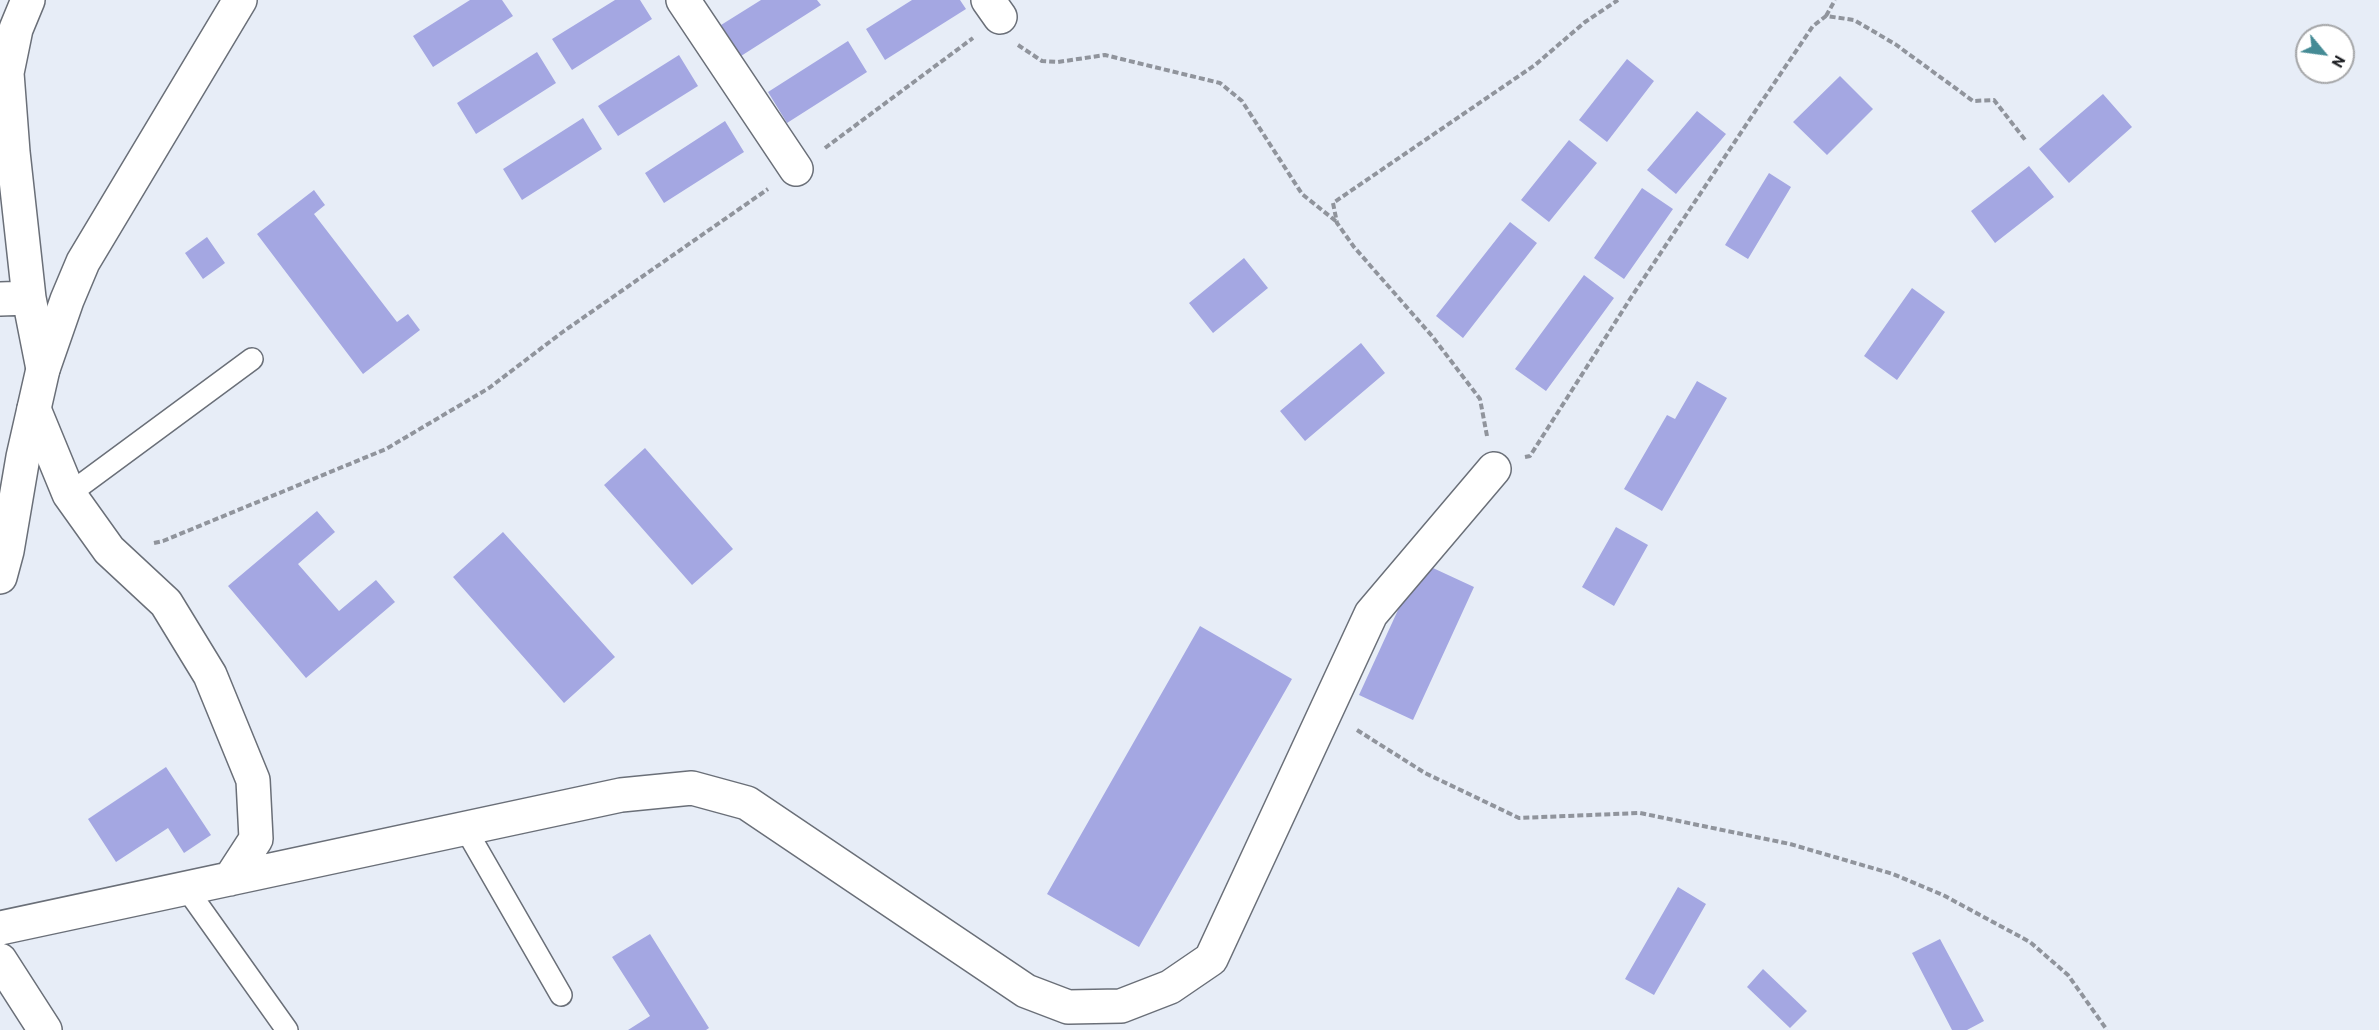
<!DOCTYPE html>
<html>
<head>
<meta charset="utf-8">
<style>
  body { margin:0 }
  #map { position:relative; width:2379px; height:1030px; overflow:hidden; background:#e7edf7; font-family:Barlow,sans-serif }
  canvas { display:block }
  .north { position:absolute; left:2295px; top:24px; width:60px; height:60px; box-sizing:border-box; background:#fff; border:2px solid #a5a6a8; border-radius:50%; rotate:119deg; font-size:16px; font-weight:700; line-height:24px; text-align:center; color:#1f2125 }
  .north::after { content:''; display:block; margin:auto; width:21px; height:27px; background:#458b95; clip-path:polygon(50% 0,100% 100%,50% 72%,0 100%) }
</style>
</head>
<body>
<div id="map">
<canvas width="2379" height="1030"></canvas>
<div class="north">N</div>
</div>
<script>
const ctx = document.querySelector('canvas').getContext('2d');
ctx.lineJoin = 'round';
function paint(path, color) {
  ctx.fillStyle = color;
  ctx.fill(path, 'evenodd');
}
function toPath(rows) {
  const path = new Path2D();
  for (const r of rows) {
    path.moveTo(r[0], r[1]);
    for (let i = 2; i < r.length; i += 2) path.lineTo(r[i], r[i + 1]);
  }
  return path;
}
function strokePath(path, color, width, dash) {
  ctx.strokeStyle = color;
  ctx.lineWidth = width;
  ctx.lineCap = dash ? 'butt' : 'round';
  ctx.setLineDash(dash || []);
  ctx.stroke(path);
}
paint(toPath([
  [470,0,502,0,513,16,433,67,413,36],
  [615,0,640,0,652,19,572,70,552,39],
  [761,0,817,0,821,5,741,56,721,25],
  [912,0,960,0,966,9,885,60,866,29],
  [848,41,867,72,787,123,768,92],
  [537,52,556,83,476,134,457,103],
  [679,55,698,86,618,136,598,106],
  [1627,59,1654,81,1607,142,1579,120],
  [1840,76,1873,109,1827,155,1793,122],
  [2103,94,2132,127,2069,183,2039,149],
  [1697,111,1726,134,1676,194,1647,170],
  [583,118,602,149,522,200,503,169],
  [725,121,744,152,664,203,645,173],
  [1569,140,1597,163,1549,222,1521,200],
  [2029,166,2054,197,1995,243,1971,211],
  [1769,173,1791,187,1748,259,1725,245],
  [1642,188,1673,209,1624,279,1594,258],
  [314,190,325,205,314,214,397,322,408,314,420,330,363,374,257,234],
  [1510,222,1537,243,1463,338,1436,316],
  [207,237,225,263,203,279,185,253],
  [1244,258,1268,288,1213,333,1189,303],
  [1584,275,1614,298,1546,391,1515,369],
  [1912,288,1945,312,1897,380,1864,356],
  [1361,343,1385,373,1305,441,1280,411],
  [1697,381,1727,398,1662,511,1624,489,1667,415,1675,419],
  [645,448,733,549,692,585,604,485],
  [317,511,335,532,298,564,339,611,376,580,395,602,306,678,228,586],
  [1616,527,1648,545,1614,606,1582,587],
  [503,532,615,657,564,703,453,577],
  [1420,562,1474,587,1413,720,1359,695],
  [1200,626,1292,679,1139,947,1047,894],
  [166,767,211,835,184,853,168,828,116,862,88,819],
  [1678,887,1706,904,1654,995,1625,979],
  [650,934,709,1028,706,1030,628,1030,650,1016,612,957],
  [1940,939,1984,1021,1967,1030,1952,1030,1912,953],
  [1763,969,1807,1011,1790,1028,1747,987]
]), '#a4a7e2');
const service = toPath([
  [69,494,252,359],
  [465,828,561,995],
  [186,888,287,1030]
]);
const minor = toPath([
  [28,0,16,29,7,73,13,152,29,298,43,369],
  [683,0,796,169],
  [988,0,1000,17],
  [0,299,29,298],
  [34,409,69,494,109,550,166,603,210,675,253,780,256,839,230,879],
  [0,928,621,795,692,788,747,803,1026,991,1068,1007,1121,1006,1170,987,1211,959,1371,614,1494,469],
  [0,960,45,1030]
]);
const secondary = toPath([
  [0,577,7,551,23,457,43,369,67,300,83,262,240,0]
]);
strokePath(service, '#6a6f78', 24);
strokePath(minor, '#6a6f78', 36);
strokePath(secondary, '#6a6f78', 36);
strokePath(toPath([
  [1826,16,1835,0],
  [1018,45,1042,61,1058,62,1105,55,1220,83,1242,101,1302,194,1337,222],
  [825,148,973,38],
  [1487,436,1480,399,1432,336,1354,247,1337,223,1333,203,1535,65,1585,22,1618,0],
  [1525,457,1530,456,1632,296,1756,110,1813,26,1826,16,1854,20,1895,44,1973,101,1994,100,2026,141],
  [154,543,163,541,386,449,489,388,564,331,768,189],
  [1357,730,1425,773,1519,818,1640,813,1790,844,1893,874,1943,895,2030,942,2068,975,2107,1030]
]), '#90949c', 4, [6, 3]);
strokePath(service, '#fff', 21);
strokePath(minor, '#fff', 33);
strokePath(secondary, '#fff', 33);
</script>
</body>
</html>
